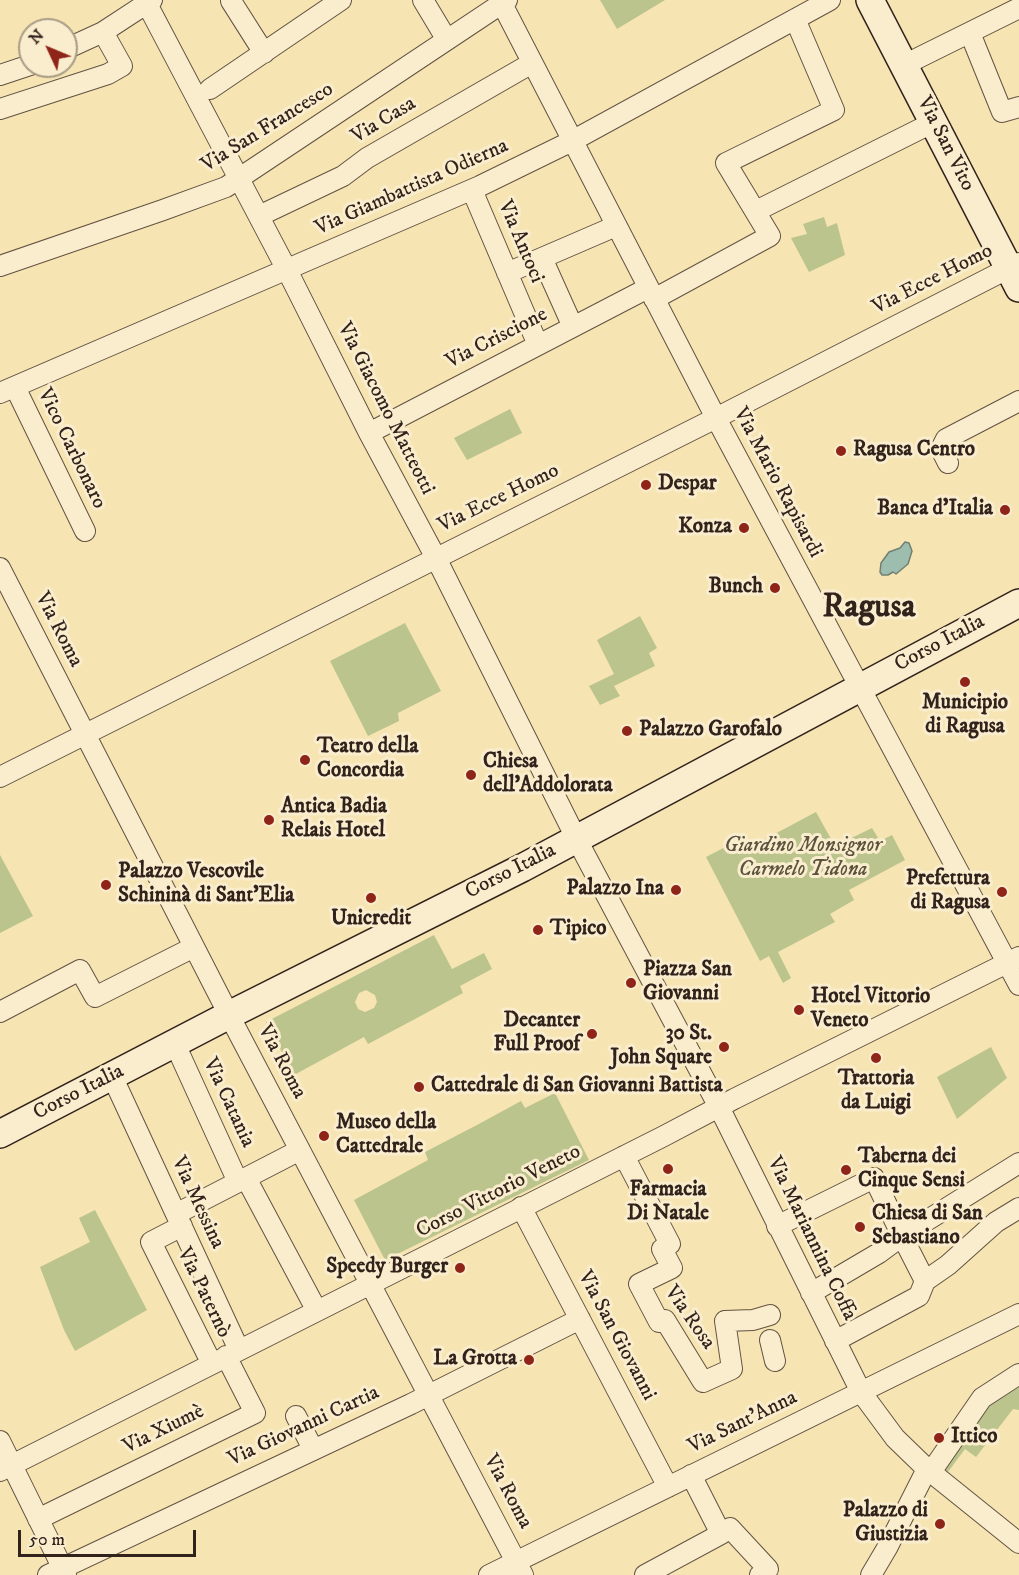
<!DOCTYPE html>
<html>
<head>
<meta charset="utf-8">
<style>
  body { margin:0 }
  #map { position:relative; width:1019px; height:1575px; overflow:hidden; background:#f6e4b2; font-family:"IM FELL DW Pica",serif }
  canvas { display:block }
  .north { position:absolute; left:18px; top:18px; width:60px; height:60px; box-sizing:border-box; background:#f9edcd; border:2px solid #a99c86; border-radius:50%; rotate:314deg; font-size:16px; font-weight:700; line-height:24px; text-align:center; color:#32221c }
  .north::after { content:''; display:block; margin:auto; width:21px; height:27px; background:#8f2418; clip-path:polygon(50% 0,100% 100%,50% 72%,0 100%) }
  .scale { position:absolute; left:18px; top:1530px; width:178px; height:27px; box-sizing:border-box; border:3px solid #32221c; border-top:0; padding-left:8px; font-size:18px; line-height:21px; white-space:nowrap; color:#32221c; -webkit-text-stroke:4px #f9edcd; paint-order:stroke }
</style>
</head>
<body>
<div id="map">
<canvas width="1019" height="1575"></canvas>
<div class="north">N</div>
<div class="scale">50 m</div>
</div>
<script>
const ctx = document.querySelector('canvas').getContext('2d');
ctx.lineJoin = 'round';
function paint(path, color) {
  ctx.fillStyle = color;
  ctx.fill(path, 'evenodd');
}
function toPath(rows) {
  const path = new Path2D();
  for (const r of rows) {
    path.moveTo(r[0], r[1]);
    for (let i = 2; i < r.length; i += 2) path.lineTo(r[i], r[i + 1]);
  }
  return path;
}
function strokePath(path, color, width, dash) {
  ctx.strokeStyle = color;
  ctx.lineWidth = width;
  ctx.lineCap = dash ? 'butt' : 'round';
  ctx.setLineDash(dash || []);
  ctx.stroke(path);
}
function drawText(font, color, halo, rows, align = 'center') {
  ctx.font = font + ' "IM FELL DW Pica",serif';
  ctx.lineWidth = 6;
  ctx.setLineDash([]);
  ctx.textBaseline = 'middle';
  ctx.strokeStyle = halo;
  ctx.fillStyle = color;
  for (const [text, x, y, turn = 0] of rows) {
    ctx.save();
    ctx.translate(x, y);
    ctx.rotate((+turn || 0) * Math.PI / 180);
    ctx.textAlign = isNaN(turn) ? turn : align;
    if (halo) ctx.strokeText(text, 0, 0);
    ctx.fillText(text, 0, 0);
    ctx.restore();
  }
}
paint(toPath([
  [600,0,665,0,617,29],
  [824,217,827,227,837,223,845,255,809,272,791,238,807,234,803,224],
  [510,409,522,433,467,460,454,438],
  [640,616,657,648,649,653,655,666,614,686,620,696,600,705,589,686,614,674,597,640],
  [405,623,441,691,398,713,399,721,368,736,330,661],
  [816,812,835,846,872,828,880,841,892,835,905,860,849,890,854,900,830,914,835,922,778,952,791,978,783,983,769,956,760,961,706,857,735,842,741,852],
  [0,855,33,916,0,933],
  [434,935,452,969,484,953,492,969,460,986,463,993,415,1019,368,1044,364,1037,294,1075,266,1022],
  [366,990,375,995,377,1002,374,1008,365,1012,358,1009,355,1002,359,993],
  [991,1047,1007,1078,957,1119,937,1077],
  [555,1093,589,1160,385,1260,354,1200,428,1160,425,1152,477,1125,521,1101,525,1108],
  [95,1210,147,1310,75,1351,64,1330,40,1267,90,1242,79,1218],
  [1019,1382,1019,1410,1013,1409,976,1457,965,1449,948,1472,941,1470,988,1401]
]), '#bbc48d');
const water = toPath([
  [905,542,909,543,912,551,908,564,896,574,893,572,888,575,882,575,880,572,881,563,889,552,900,548,905,542]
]);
paint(water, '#9dbeae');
strokePath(water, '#728074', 1.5);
const street = toPath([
  [232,0,231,1,264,53],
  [423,0,447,40],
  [500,0,716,418,1019,985],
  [147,4,287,270,369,433,436,558,576,838,719,1107,861,1392,895,1438,927,1469,1019,1543],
  [970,33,1002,112,1019,107],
  [66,49,103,32,152,0],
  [904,65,1019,8],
  [0,75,30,65],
  [210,89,341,0],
  [0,109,108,74,122,66,103,32],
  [472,190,538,345],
  [756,211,934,122],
  [259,216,343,176,367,158,532,63],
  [542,258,573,327],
  [0,266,163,210,226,187,507,0],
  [507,273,616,226],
  [654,299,770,236,726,163,834,110,795,19],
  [15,387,85,531],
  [0,393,480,186,572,141,830,0],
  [369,433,648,288],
  [948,463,941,449,946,439,1019,401],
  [0,568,229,1015,523,1575],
  [0,777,716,418,1019,263],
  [0,1012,80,970,95,997,194,947],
  [175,1044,238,1182],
  [112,1076,239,1350],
  [624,1156,670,1244,662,1249,672,1268,639,1284,659,1322,665,1320,703,1382,732,1369,725,1321,753,1320,770,1315],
  [246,1178,317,1311],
  [521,1207,668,1487],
  [176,1214,300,1150],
  [182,1226,151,1242,212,1364],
  [777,1226,874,1178,902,1236,1019,1163],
  [811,1293,879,1253,902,1236,925,1281],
  [770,1340,775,1361],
  [835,1341,919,1296,925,1281,948,1265,996,1222,1019,1208],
  [296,1416,313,1449],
  [0,1441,66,1575],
  [0,1471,664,1136,734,1099,1019,957],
  [931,1472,982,1398,1019,1374],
  [691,1475,721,1534,730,1528,768,1569,760,1575],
  [38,1519,255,1413,226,1356],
  [48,1575,411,1404,580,1319],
  [489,1575,1019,1314],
  [645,1575,721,1534],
  [871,1575,887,1548,927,1469]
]);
const secondary = toPath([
  [870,0,1019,288],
  [0,1134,229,1015,522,868,1019,603]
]);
strokePath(street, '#635242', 22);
strokePath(secondary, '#32221c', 30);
strokePath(street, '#f9edcd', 20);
strokePath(secondary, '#f9edcd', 27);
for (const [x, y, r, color] of [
  [841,451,6,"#8f2418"],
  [646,485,6,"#8f2418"],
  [1005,510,6,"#8f2418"],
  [744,528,6,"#8f2418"],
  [775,588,6,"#8f2418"],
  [965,682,6,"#8f2418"],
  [627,731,6,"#8f2418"],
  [305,760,6,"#8f2418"],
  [471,775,6,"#8f2418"],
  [269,820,6,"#8f2418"],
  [106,885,6,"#8f2418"],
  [676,890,6,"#8f2418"],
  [1002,892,6,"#8f2418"],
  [371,898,6,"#8f2418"],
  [538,930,6,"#8f2418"],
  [631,983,6,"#8f2418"],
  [799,1010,6,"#8f2418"],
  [592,1034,6,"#8f2418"],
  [724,1047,6,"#8f2418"],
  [876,1058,6,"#8f2418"],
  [419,1087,6,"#8f2418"],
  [324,1136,6,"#8f2418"],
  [668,1169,6,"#8f2418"],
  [846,1170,6,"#8f2418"],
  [860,1227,6,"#8f2418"],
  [460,1268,6,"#8f2418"],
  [529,1360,6,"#8f2418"],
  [939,1438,6,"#8f2418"],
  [940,1524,6,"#8f2418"]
]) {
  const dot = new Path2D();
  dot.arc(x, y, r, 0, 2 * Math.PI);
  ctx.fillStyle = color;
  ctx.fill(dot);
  strokePath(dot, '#f9edcd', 2);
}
drawText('21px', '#32221c', '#f9edcd', [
  ["Via Casa",384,121,-31],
  ["Via San Francesco",268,128,-32],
  ["Via San Vito",945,144,63],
  ["Via Giambattista Odierna",412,188,-24],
  ["Via Antoci",520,242,67],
  ["Via Ecce Homo",933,280,-27],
  ["Via Criscione",497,339,-27],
  ["Via Giacomo Matteotti",385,409,63],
  ["Vico Carbonaro",71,449,64],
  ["Via Mario Rapisardi",777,483,62],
  ["Via Ecce Homo",499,499,-26],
  ["Via Roma",58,630,63],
  ["Corso Italia",940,644,-28],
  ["Corso Italia",511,872,-27],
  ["Via Roma",281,1062,62],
  ["Corso Italia",79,1093,-27],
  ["Via Catania",228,1103,65],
  ["Corso Vittorio Veneto",499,1192,-27],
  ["Via Messina",197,1203,65],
  ["Via Mariannina Coffa",811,1239,64],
  ["Via Paternò",203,1293,64],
  ["Via Rosa",689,1318,55],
  ["Via San Giovanni",616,1336,62],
  ["Via Sant'Anna",743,1423,-26],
  ["Via Giovanni Cartia",304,1427,-25],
  ["Via Xiumè",164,1430,-26],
  ["Via Roma",507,1492,62]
]);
drawText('bold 21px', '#32221c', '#f9edcd', [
  ["Ragusa Centro",853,451],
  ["Despar",658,485],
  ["Banca d'Italia",993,510,"right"],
  ["Konza",732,528,"right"],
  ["Bunch",763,588,"right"],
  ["Municipio",965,704,"center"],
  ["di Ragusa",965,728,"center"],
  ["Palazzo Garofalo",639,731],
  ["Teatro della",317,748],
  ["Concordia",317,772],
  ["Chiesa",483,763],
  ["dell'Addolorata",483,787],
  ["Antica Badia",281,808],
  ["Relais Hotel",281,832],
  ["Palazzo Vescovile",118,873],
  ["Schininà di Sant'Elia",118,897],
  ["Prefettura",990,880,"right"],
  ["di Ragusa",990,904,"right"],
  ["Palazzo Ina",664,890,"right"],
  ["Unicredit",371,920,"center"],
  ["Tipico",550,930],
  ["Piazza San",643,971],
  ["Giovanni",643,995],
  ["Hotel Vittorio",811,998],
  ["Veneto",811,1022],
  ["Decanter",580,1022,"right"],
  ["Full Proof",580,1046,"right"],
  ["30 St.",712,1035,"right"],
  ["John Square",712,1059,"right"],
  ["Trattoria",876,1080,"center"],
  ["da Luigi",876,1104,"center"],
  ["Cattedrale di San Giovanni Battista",431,1087],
  ["Museo della",336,1124],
  ["Cattedrale",336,1148],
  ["Taberna dei",858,1158],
  ["Cinque Sensi",858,1182],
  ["Farmacia",668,1191,"center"],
  ["Di Natale",668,1215,"center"],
  ["Chiesa di San",872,1215],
  ["Sebastiano",872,1239],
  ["Speedy Burger",448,1268,"right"],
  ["La Grotta",517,1360,"right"],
  ["Ittico",951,1438],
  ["Palazzo di",928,1512,"right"],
  ["Giustizia",928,1536,"right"]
], 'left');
drawText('italic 21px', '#5b533e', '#f9edcd', [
  ["Giardino Monsignor",803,847],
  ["Carmelo Tidona",803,871]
]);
drawText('bold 33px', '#32221c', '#f9edcd', [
  ["Ragusa",869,609]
]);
</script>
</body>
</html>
